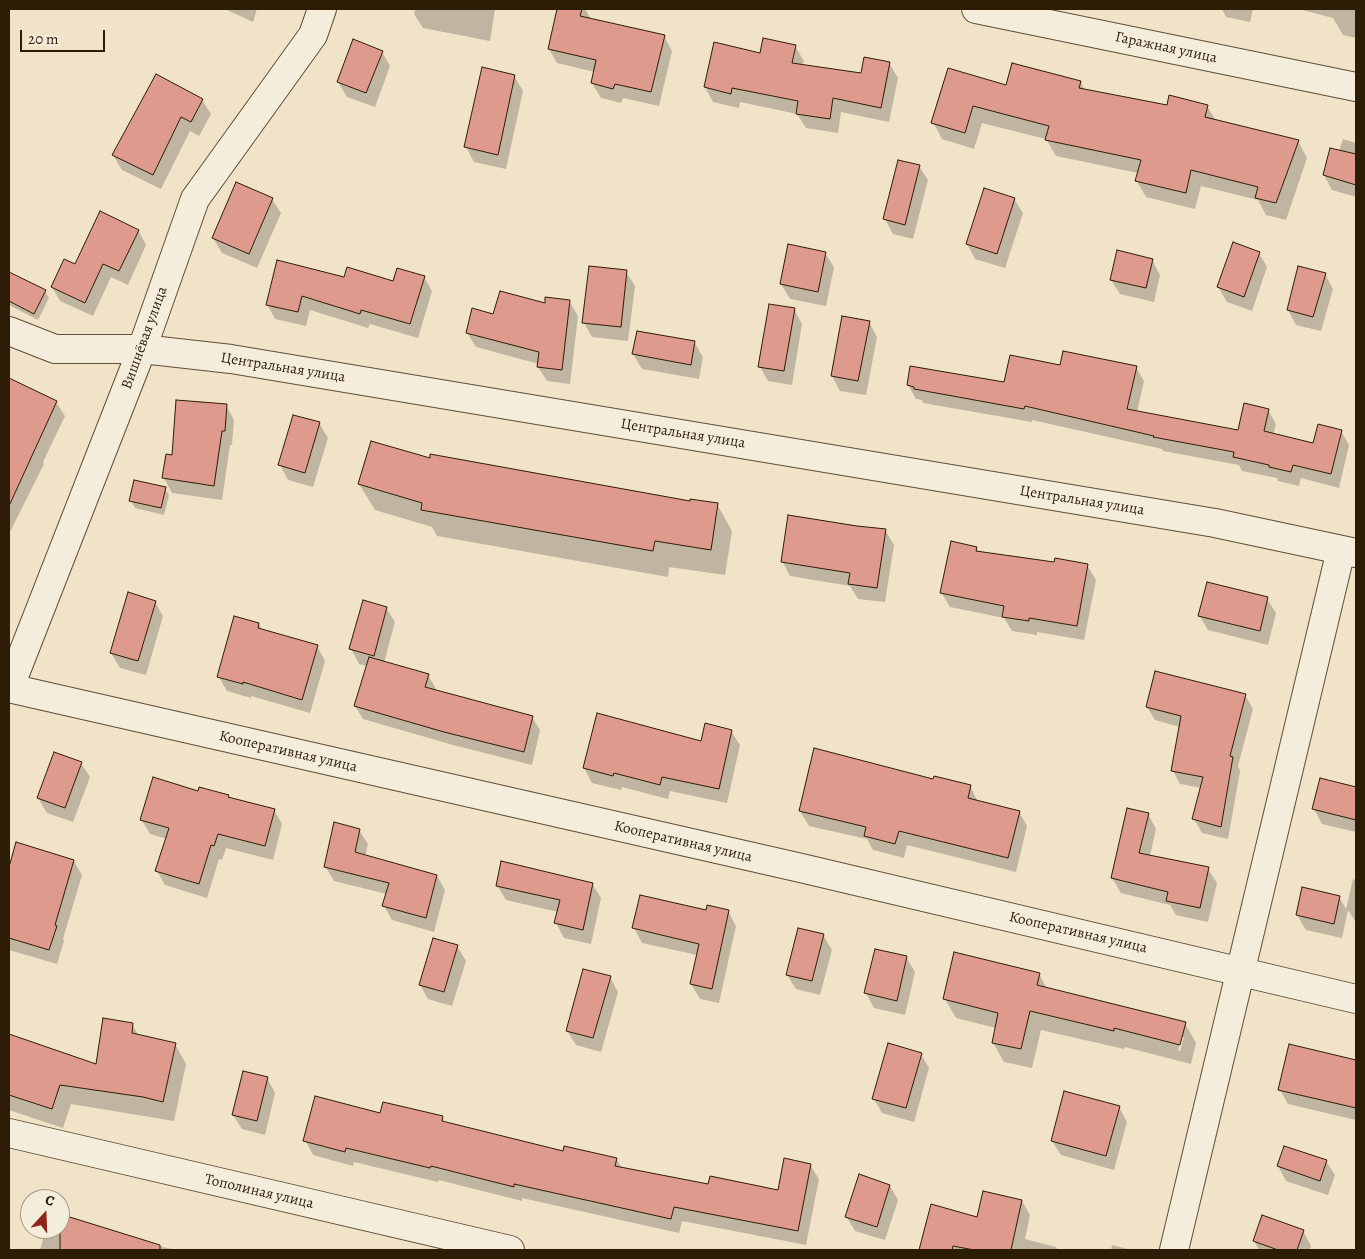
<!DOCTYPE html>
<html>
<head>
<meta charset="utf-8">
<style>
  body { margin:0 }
  #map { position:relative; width:1365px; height:1259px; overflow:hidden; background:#f0e3c8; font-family:Alegreya,serif }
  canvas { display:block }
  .frame { position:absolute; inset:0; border:10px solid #2d1c06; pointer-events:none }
  .north { position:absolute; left:20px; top:1189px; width:50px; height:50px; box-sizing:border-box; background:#f5eddb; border:1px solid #a59986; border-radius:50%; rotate:20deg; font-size:14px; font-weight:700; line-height:20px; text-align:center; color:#2d1c06 }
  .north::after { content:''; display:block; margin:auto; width:18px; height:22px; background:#8f2418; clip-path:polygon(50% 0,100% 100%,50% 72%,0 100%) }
  .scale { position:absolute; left:20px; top:30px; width:85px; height:22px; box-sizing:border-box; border:2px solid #2d1c06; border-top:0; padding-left:6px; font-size:15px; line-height:18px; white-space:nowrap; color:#2d1c06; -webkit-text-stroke:4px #f5eddb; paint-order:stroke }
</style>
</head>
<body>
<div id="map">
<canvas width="1365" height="1259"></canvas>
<div class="frame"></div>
<div class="north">С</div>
<div class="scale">20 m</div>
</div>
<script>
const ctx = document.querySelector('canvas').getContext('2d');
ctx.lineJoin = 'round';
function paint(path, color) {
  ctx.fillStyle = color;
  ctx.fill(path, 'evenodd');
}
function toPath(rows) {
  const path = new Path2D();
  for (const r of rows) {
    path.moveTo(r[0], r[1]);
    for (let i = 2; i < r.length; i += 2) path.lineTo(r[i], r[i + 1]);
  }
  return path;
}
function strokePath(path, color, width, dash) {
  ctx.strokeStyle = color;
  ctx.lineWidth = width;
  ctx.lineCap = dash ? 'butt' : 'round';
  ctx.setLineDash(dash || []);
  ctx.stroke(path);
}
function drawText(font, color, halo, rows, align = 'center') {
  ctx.font = font + ' Alegreya,serif';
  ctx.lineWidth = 5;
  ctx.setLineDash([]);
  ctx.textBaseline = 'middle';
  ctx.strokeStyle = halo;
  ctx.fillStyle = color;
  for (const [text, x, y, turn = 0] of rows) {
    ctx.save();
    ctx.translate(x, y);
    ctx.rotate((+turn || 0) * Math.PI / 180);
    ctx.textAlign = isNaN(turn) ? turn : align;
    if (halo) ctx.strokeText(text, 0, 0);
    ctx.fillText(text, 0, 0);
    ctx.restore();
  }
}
paint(toPath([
  [225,9,257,9,253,22],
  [415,9,495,9,490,41,423,28,414,14],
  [558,9,585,9,591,19,664,36,672,51,659,106,623,98,621,103,601,98,592,83,595,72,557,63,549,49],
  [1222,9,1253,9,1250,22,1226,17],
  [1298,9,1356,9,1356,38,1343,35,1333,18],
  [795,46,804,61,802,66,862,74,889,63,898,78,889,122,841,112,838,133,806,128,797,114,740,102,739,108,713,102,705,87,761,54],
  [382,52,390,66,375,107,347,97,338,82],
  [514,76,523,91,506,169,474,162,466,147],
  [1080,82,1085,90,1167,106,1207,106,1216,121,1298,141,1307,158,1286,220,1266,215,1258,200,1201,186,1195,209,1146,197,1136,180,1138,173,1056,156,1046,139,982,123,974,149,942,139,933,122,1007,87],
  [202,100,211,114,199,136,190,131,161,189,122,170,113,155],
  [1343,139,1356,143,1356,197,1332,190,1324,175,1339,151],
  [919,166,928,180,913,239,893,234,885,219],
  [272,199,281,213,257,268,222,253,213,238],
  [1014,199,1023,213,1005,268,975,259,967,244],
  [138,230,146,245,128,285,111,277,93,316,60,301,52,287,75,266],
  [825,253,834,267,826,306,790,299,781,284],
  [1259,253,1267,267,1252,311,1227,302,1218,287],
  [1152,260,1160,275,1154,302,1120,294,1111,280],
  [626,272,635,286,628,341,592,337,584,323],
  [9,273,45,291,49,298,38,320,9,305],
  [1325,274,1333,289,1321,331,1296,325,1288,310],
  [424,277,432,291,418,338,370,324,368,328,310,310,306,326,275,319,267,304,345,278,394,283],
  [569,301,578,316,570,384,547,381,538,367,539,364,476,347,467,333,494,316],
  [794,309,802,324,792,385,768,381,760,367],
  [869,322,877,337,866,395,840,391,832,376],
  [694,342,703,357,699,379,642,369,633,354],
  [1061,366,1136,367,1144,381,1137,412,1239,431,1268,410,1276,424,1273,435,1314,444,1341,431,1349,445,1339,488,1301,478,1299,486,1278,481,1277,478,1242,471,1239,465,1163,451,1162,449,1032,420,1032,422,923,403,922,400,916,399,908,385,1005,383],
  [12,381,56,402,65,416,43,462,44,464,10,532,9,531,9,388],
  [226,405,234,420,232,445,230,445,222,500,172,493,164,478,173,457],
  [319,423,328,438,313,487,288,480,280,465],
  [431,460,691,503,717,504,732,531,725,575,669,567,668,577,437,536,432,527,375,510,359,484],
  [165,488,169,495,164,515,135,508,131,501],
  [885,530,894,545,885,602,858,599,850,586,790,576,782,561],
  [976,548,979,552,1055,563,1087,565,1096,580,1084,640,1037,632,1037,635,1012,631,1004,618,950,607,941,592],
  [1267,599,1276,613,1268,645,1208,630,1199,615],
  [155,602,163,616,146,675,120,668,111,653],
  [386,608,395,622,384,663,428,675,436,689,435,691,532,717,540,730,532,765,453,745,363,719,355,706,367,666,359,664,351,649],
  [259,624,262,630,317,646,325,661,310,713,251,696,251,698,227,691,219,677],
  [1245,695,1253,709,1238,766,1240,771,1228,839,1202,833,1194,819,1202,788,1180,784,1173,771,1180,727,1155,720,1147,707],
  [731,731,740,745,727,803,670,791,668,799,622,787,621,790,592,783,584,768,702,743],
  [81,763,90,777,73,822,47,813,38,798],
  [1321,780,1356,789,1356,832,1322,824,1314,809],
  [934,781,970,786,978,802,1019,812,1027,826,1016,872,907,845,904,858,873,850,867,839,809,826,800,811],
  [199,792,228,796,230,799,274,810,282,824,273,860,226,848,222,860,219,859,207,898,165,885,157,871,167,839,150,834,141,819],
  [1148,814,1156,829,1150,856,1208,869,1217,883,1208,922,1176,915,1170,905,1121,893,1112,878],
  [359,830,368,844,365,856,437,876,445,890,434,932,392,920,384,906,387,894,334,881,325,866],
  [17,844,74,861,82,875,63,939,64,941,57,964,9,950,9,871],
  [1353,879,1356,880,1356,923,1348,910,1342,938,1306,930,1297,915,1339,897,1346,909],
  [592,884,601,898,591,944,564,938,556,923,558,912,506,900,497,885],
  [728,911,736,926,719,1003,700,999,691,984,697,955,642,943,634,928,707,912],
  [823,935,832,950,820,995,796,989,787,975],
  [457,946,466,961,452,1006,428,999,420,985],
  [906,957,915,972,905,1015,874,1008,866,993],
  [1039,974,1047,989,1185,1023,1196,1043,1191,1064,1125,1047,1124,1049,1041,1030,1032,1068,1004,1062,993,1043,996,1028,956,1018,945,999],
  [1181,1037,1184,1037,1180,1051,1178,1051],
  [610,977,618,992,601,1052,576,1045,567,1031],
  [132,1024,139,1036,175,1044,186,1064,174,1121,71,1104,63,1128,9,1110,9,1035,97,1066],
  [1290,1045,1356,1063,1356,1120,1288,1104,1280,1090],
  [921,1054,929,1068,914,1122,882,1113,874,1099],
  [267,1078,275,1093,265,1135,242,1129,233,1115],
  [1119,1107,1127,1122,1114,1170,1061,1155,1052,1141],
  [381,1115,442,1117,445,1123,564,1153,616,1159,622,1168,709,1186,779,1191,810,1165,819,1179,806,1245,682,1221,679,1233,522,1198,522,1201,439,1180,438,1182,354,1162,353,1166,313,1155,305,1140],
  [1326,1161,1335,1175,1328,1195,1286,1181,1278,1166],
  [890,1186,898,1200,885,1240,855,1231,846,1216],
  [1022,1201,1030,1215,1025,1239,1056,1247,1058,1250,920,1250,932,1206,978,1218],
  [60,1214,163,1247,177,1250,40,1250,46,1229,60,1229],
  [1303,1231,1311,1246,1310,1250,1259,1250,1254,1241],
  [1112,1245,1132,1250,1111,1250]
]), '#0003');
const building = toPath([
  [557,9,582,9,580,16,665,35,651,92,615,84,613,89,591,83,596,60,548,49,557,9],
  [763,38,796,45,792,63,861,73,864,57,890,62,881,108,833,98,830,119,796,114,798,101,732,88,731,94,704,87,714,42,760,53,763,38],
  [353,39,383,51,366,93,337,82,353,39],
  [1012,63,1081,81,1079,88,1167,105,1169,95,1208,105,1205,117,1299,140,1276,203,1255,198,1258,187,1191,170,1186,193,1135,181,1141,160,1045,140,1049,126,973,106,965,133,931,123,948,68,1006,85,1012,63],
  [482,67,515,75,498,155,464,147,482,67],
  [156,74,203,99,191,122,181,117,153,175,112,155,156,74],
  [1330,148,1356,154,1356,185,1323,175,1330,148],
  [898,160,920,165,905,225,883,219,898,160],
  [236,182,273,198,249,254,212,238,236,182],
  [984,188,1015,198,997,254,966,244,984,188],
  [100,211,139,230,119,271,103,264,85,303,51,287,64,259,75,264,100,211],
  [1233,242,1260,252,1244,297,1217,287,1233,242],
  [788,244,826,252,818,292,780,284,788,244],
  [1117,250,1153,259,1146,288,1110,280,1117,250],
  [277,260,344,277,347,267,393,281,397,268,425,276,410,324,361,310,360,314,302,296,298,312,266,305,277,260],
  [589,266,627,270,621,327,582,323,589,266],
  [1298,266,1326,273,1313,317,1287,310,1298,266],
  [9,272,46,290,34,314,9,301,9,272],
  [500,291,545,303,545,297,570,300,562,370,537,367,539,352,466,333,472,308,493,314,500,291],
  [769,304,795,308,784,371,758,367,769,304],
  [842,316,870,321,858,381,831,376,842,316],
  [637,331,695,341,691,365,632,354,637,331],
  [1063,351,1137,366,1127,409,1238,430,1244,403,1269,409,1264,431,1313,443,1318,424,1342,430,1331,474,1293,465,1291,472,1269,467,1269,465,1233,457,1234,452,1153,437,1154,436,1025,406,1024,409,914,389,914,387,907,385,910,366,1004,382,1010,355,1060,365,1063,351],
  [9,378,57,401,9,506,9,378],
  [176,400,227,404,225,431,222,431,214,486,162,478,166,454,172,455,176,400],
  [293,415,320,422,305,473,278,465,293,415],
  [371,441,430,458,430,454,690,501,690,499,718,503,711,550,655,541,653,551,421,510,422,503,358,484,371,441],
  [134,480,166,487,161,508,129,501,134,480],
  [788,515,857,526,886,529,877,588,848,584,850,573,781,562,788,515],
  [951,541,977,547,976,551,1054,562,1055,558,1088,564,1077,626,1029,618,1029,621,1002,617,1004,606,940,593,951,541],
  [1207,582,1268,597,1260,631,1198,616,1207,582],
  [128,592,156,601,138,661,110,653,128,592],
  [363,600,387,607,374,656,349,649,363,600],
  [234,616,259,623,258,628,318,645,302,700,243,682,243,684,217,677,234,616],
  [369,657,429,674,425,687,533,716,524,752,444,732,354,706,369,657],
  [1155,671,1246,694,1230,756,1233,757,1221,827,1192,819,1203,777,1171,771,1181,716,1146,707,1155,671],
  [597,713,701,741,705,723,732,730,719,789,662,777,660,785,614,773,613,776,583,768,597,713],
  [814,748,933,779,934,776,971,785,968,798,1020,811,1008,858,899,831,895,844,864,836,866,827,799,811,814,748],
  [54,752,82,762,65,808,37,798,54,752],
  [153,777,198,791,199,787,229,795,228,797,275,809,265,846,218,834,214,846,211,845,199,884,155,871,169,828,140,820,153,777],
  [1320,778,1356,787,1356,820,1312,809,1320,778],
  [1127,808,1149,813,1139,853,1209,867,1200,908,1166,901,1168,892,1111,878,1127,808],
  [334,822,360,829,355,852,437,875,426,918,382,906,389,883,324,867,334,822],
  [16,842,74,860,55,925,57,926,49,950,9,938,9,867,16,842],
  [501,861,593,883,583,930,554,923,560,900,496,886,501,861],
  [1302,887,1340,896,1334,924,1296,915,1302,887],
  [640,895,706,910,707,905,729,910,712,989,690,984,699,944,632,928,640,895],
  [798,928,824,934,812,981,786,975,798,928],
  [433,938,458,945,444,992,419,985,433,938],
  [875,949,907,956,897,1001,864,993,875,949],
  [954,952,1040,973,1037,985,1186,1022,1180,1045,1114,1028,1114,1031,1030,1011,1021,1049,992,1043,998,1013,943,999,954,952],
  [583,969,611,976,593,1038,566,1031,583,969],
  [103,1018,133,1023,132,1033,176,1043,163,1102,143,1097,60,1085,52,1109,9,1095,9,1034,96,1064,103,1018],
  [888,1043,922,1053,906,1108,872,1099,888,1043],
  [1289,1044,1356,1060,1356,1108,1278,1090,1289,1044],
  [243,1071,268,1077,257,1121,232,1115,243,1071],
  [1064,1091,1120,1106,1106,1156,1051,1141,1064,1091],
  [315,1096,380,1113,383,1102,443,1116,442,1121,563,1151,564,1146,617,1158,615,1166,708,1184,710,1176,778,1190,784,1158,811,1164,798,1231,674,1207,671,1219,514,1184,514,1187,431,1166,430,1168,346,1148,345,1152,303,1141,315,1096],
  [1284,1146,1327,1160,1320,1181,1277,1166,1284,1146],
  [859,1174,890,1185,877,1227,845,1217,859,1174],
  [983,1191,1022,1200,1011,1250,974,1250,953,1246,952,1250,919,1250,931,1204,977,1217,983,1191],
  [60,1214,160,1245,160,1250,60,1250,60,1214],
  [1262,1215,1304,1230,1297,1250,1278,1250,1253,1241,1262,1215]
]);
paint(building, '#df9a8e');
strokePath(building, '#2d1c06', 1);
const street = toPath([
  [976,9,1356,87],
  [9,331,55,349,142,349,231,359,1215,523,1356,553],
  [9,688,801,868,1356,999],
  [9,689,142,349,195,199,313,35,322,9],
  [9,1133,510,1250],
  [1174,1250,1341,550]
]);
strokePath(street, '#5e4e36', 30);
strokePath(street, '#f5eddb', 28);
drawText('15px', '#2d1c06', '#f5eddb', [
  ["Гаражная улица",1166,48,12],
  ["Вишнёвая улица",145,338,-70],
  ["Центральная улица",283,368,9],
  ["Центральная улица",683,434,9],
  ["Центральная улица",1082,501,9],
  ["Кооперативная улица",288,752,13],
  ["Кооперативная улица",683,842,13],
  ["Кооперативная улица",1078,933,13],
  ["Тополиная улица",259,1192,13]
]);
</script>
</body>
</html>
